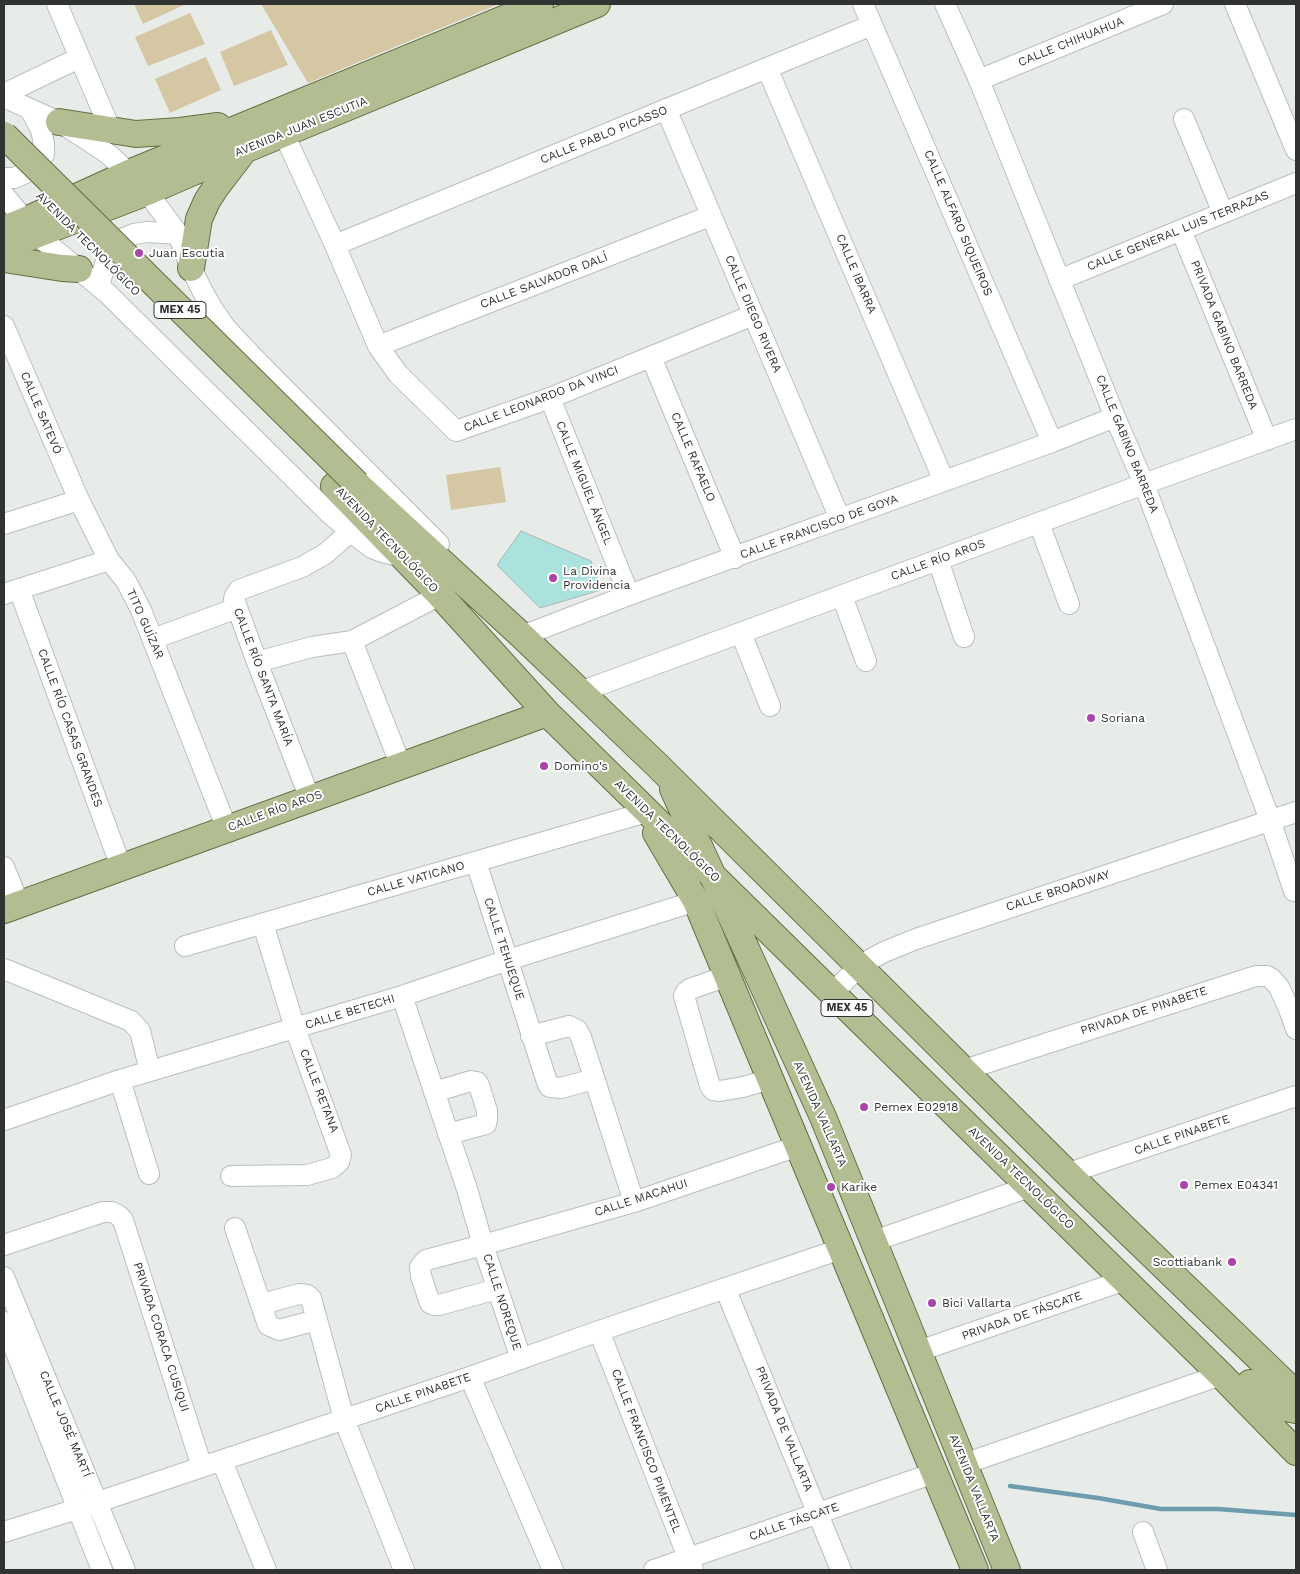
<!DOCTYPE html>
<html>
<head>
<meta charset="utf-8">
<style>
  body { margin:0 }
  #map { position:relative; width:1300px; height:1574px; overflow:hidden; background:#e7ece9; font-family:"Work Sans",sans-serif }
  canvas { display:block }
  .frame { position:absolute; inset:0; border:5px solid #313332; pointer-events:none }
</style>
</head>
<body>
<div id="map">
<canvas width="1300" height="1574"></canvas>
<div class="frame"></div>
</div>
<script>
const ctx = document.querySelector('canvas').getContext('2d');
ctx.lineJoin = 'round';
function paint(path, color) {
  ctx.fillStyle = color;
  ctx.fill(path, 'evenodd');
}
function toPath(rows) {
  const path = new Path2D();
  for (const r of rows) {
    path.moveTo(r[0], r[1]);
    for (let i = 2; i < r.length; i += 2) path.lineTo(r[i], r[i + 1]);
  }
  return path;
}
function strokePath(path, color, width, dash) {
  ctx.strokeStyle = color;
  ctx.lineWidth = width;
  ctx.lineCap = dash ? 'butt' : 'round';
  ctx.setLineDash(dash || []);
  ctx.stroke(path);
}
function drawText(font, color, halo, rows, align = 'center') {
  ctx.font = font + ' "Work Sans",sans-serif';
  ctx.lineWidth = 4;
  ctx.setLineDash([]);
  ctx.textBaseline = 'middle';
  ctx.strokeStyle = halo;
  ctx.fillStyle = color;
  for (const [text, x, y, turn = 0] of rows) {
    ctx.save();
    ctx.translate(x, y);
    ctx.rotate((+turn || 0) * Math.PI / 180);
    ctx.textAlign = isNaN(turn) ? turn : align;
    if (halo) ctx.strokeText(text, 0, 0);
    ctx.fillText(text, 0, 0);
    ctx.restore();
  }
}
paint(toPath([
  [134,4,186,4,143,24],
  [261,4,499,4,308,83],
  [190,13,205,44,148,66,135,37],
  [271,30,288,65,234,86,220,52],
  [206,57,221,90,170,113,155,79],
  [500,467,506,502,451,510,446,475]
]), '#d5c6a4');
strokePath(toPath([
  [1010,1486,1098,1498,1161,1509,1218,1509,1296,1515]
]), '#6d9caf', 4.5);
const building = toPath([
  [521,531,591,561,601,590,540,608,497,565,521,531]
]);
paint(building, '#aae3de');
strokePath(building, '#afb4b4', 1);
const minor = toPath([
  [57,4,111,131],
  [863,4,1052,442],
  [945,4,979,80,1115,417,1144,484,1270,820,1294,891],
  [1235,4,1296,150],
  [767,68,944,481],
  [979,80,1163,4],
  [4,94,79,58],
  [4,97,59,122,86,139,108,154,129,173,147,192,178,234,191,268,203,292,212,308,225,327,254,358,439,544],
  [666,109,840,519],
  [1184,119,1223,213],
  [284,134,335,245,378,346,398,374,456,431,550,398,753,315],
  [4,178,14,178,30,171,38,164,44,154,44,144,41,130,31,111],
  [4,195,37,235,107,293,329,513,356,536,372,548,382,552,403,557],
  [1181,230,1267,440],
  [335,245,872,25],
  [1059,280,1296,183],
  [99,286,107,257,113,248,122,239,134,234,147,232,178,234],
  [4,326,79,500,109,560,126,581,141,610,227,829],
  [378,346,710,216],
  [651,357,735,558],
  [550,398,629,595],
  [1039,523,1069,604],
  [4,524,79,500],
  [938,560,964,637],
  [19,589,121,867],
  [4,594,109,560],
  [842,596,866,661],
  [741,633,770,706],
  [522,636,629,595,1052,442,1115,417],
  [153,639,237,608],
  [352,641,401,766],
  [257,662,312,647,352,641,440,595],
  [580,692,1144,484,1296,429],
  [310,799,257,662,234,599,235,596,239,590,302,567,325,554,350,532],
  [476,862,548,1085,550,1087,561,1088,594,1079],
  [4,867,19,904],
  [185,946,647,812],
  [4,969,131,1021,140,1031,150,1071],
  [727,976,690,989,686,992,684,996,710,1086,713,1090,720,1091,743,1087,771,1079],
  [832,993,859,967,871,959,884,952,916,939,1296,812],
  [402,996,467,1189,483,1245,634,1202,798,1146],
  [531,1036,569,1026,577,1030,581,1037,634,1202],
  [964,1070,1256,976,1267,976,1272,979,1279,987,1289,1009,1296,1029],
  [120,1080,149,1174],
  [434,1092,471,1081,477,1082,479,1085,487,1111,487,1120,486,1124,448,1134],
  [4,1120,120,1080,402,996,508,960,696,901],
  [1069,1173,1296,1096],
  [231,1176,307,1175,332,1168,339,1162,341,1155,295,1028,263,924],
  [235,1228,268,1325,279,1330,317,1320],
  [874,1241,1029,1187],
  [4,1245,103,1212,112,1212,118,1215,123,1220,202,1467],
  [4,1277,125,1570],
  [725,1288,841,1570],
  [497,1289,439,1305,434,1305,430,1303,421,1276,420,1267,426,1260,483,1245,521,1359],
  [262,1304,299,1294,307,1295,311,1298,344,1419,404,1570],
  [4,1322,102,1570],
  [599,1331,693,1570],
  [919,1351,1125,1280],
  [470,1377,553,1570],
  [222,1461,266,1570],
  [964,1464,1221,1375],
  [4,1532,77,1509,470,1377,599,1331,841,1249],
  [1143,1532,1157,1570],
  [654,1570,934,1473]
]);
const major = toPath([
  [59,122,136,134,180,131,218,126],
  [4,229,24,221,129,173,540,4],
  [4,247,147,192,244,150,597,4],
  [4,259,62,268,79,269],
  [191,268,199,219,207,201,216,187,242,153],
  [357,484,522,636,657,765,1065,1171,1296,1394],
  [334,486,440,595,547,713,1221,1375,1296,1452],
  [673,789,823,1117,1007,1570],
  [656,833,696,901,975,1570],
  [4,910,547,713],
  [1250,1383,1276,1406,1296,1410]
]);
strokePath(minor, '#babebb', 22);
strokePath(major, '#637042', 28);
strokePath(minor, '#fff', 20);
strokePath(major, '#b2bd92', 26);
const majorBridge = toPath([
  [4,135,357,484]
]);
strokePath(majorBridge, '#637042', 28, []);
strokePath(majorBridge, '#b2bd92', 26);
for (const [x, y, r, color] of [
  [139,253,5,"#aa45aa"],
  [553,578,5,"#aa45aa"],
  [1091,718,5,"#aa45aa"],
  [544,766,5,"#aa45aa"],
  [864,1107,5,"#aa45aa"],
  [1184,1185,5,"#aa45aa"],
  [831,1187,5,"#aa45aa"],
  [1232,1262,5,"#aa45aa"],
  [932,1303,5,"#aa45aa"]
]) {
  const dot = new Path2D();
  dot.arc(x, y, r, 0, 2 * Math.PI);
  ctx.fillStyle = color;
  ctx.fill(dot);
  strokePath(dot, '#fff', 2);
}
for (const [x, y, w] of [
  [180,310,52],
  [847,1008,52]
]) {
  const box = new Path2D();
  box.roundRect(x - w / 2, y - 8.5, w, 17, 4);
  ctx.fillStyle = '#fff';
  ctx.fill(box);
  strokePath(box, '#313332', 1);
}
drawText('bold 11px', '#313332', null, [
  ["MEX 45",180,310],
  ["MEX 45",847,1008]
]);
drawText('12px', '#313332', '#fff', [
  ["CALLE CHIHUAHUA",1071,42,-22],
  ["AVENIDA JUAN ESCUTIA",301,127,-22],
  ["CALLE PABLO PICASSO",604,135,-22],
  ["CALLE ALFARO SIQUEIROS",958,223,67],
  ["CALLE GENERAL LUIS TERRAZAS",1178,231,-22],
  ["AVENIDA TECNOLÓGICO",88,244,45],
  ["CALLE IBARRA",856,274,67],
  ["CALLE SALVADOR DALÍ",544,281,-21],
  ["CALLE DIEGO RIVERA",753,314,67],
  ["PRIVADA GABINO BARREDA",1224,335,68],
  ["CALLE LEONARDO DA VINCI",541,399,-21],
  ["CALLE SATEVÓ",41,413,67],
  ["CALLE GABINO BARREDA",1127,444,68],
  ["CALLE RAFAELO",693,457,67],
  ["CALLE MIGUEL ÁNGEL",584,483,68],
  ["CALLE FRANCISCO DE GOYA",819,527,-20],
  ["AVENIDA TECNOLÓGICO",387,540,46],
  ["CALLE RÍO AROS",938,560,-20],
  ["TITO GUÍZAR",145,624,66],
  ["CALLE RÍO SANTA MARÍA",263,677,69],
  ["CALLE RÍO CASAS GRANDES",70,728,70],
  ["CALLE RÍO AROS",275,811,-20],
  ["AVENIDA TECNOLÓGICO",667,831,44],
  ["CALLE VATICANO",416,879,-16],
  ["CALLE BROADWAY",1058,891,-18],
  ["CALLE TEHUEQUE",504,949,72],
  ["PRIVADA DE PINABETE",1144,1011,-18],
  ["CALLE BETECHI",350,1012,-17],
  ["CALLE RETANA",319,1091,69],
  ["AVENIDA VALLARTA",820,1114,66],
  ["CALLE PINABETE",1182,1135,-19],
  ["AVENIDA TECNOLÓGICO",1021,1178,44],
  ["CALLE MACAHUI",641,1198,-18],
  ["CALLE NOREQUE",502,1302,72],
  ["PRIVADA DE TÁSCATE",1022,1316,-19],
  ["PRIVADA CORACA CUSIQUI",161,1337,72],
  ["CALLE PINABETE",423,1393,-19],
  ["CALLE JOSÉ MARTÍ",65,1424,67],
  ["PRIVADA DE VALLARTA",784,1429,68],
  ["CALLE FRANCISCO PIMENTEL",646,1451,69],
  ["AVENIDA VALLARTA",974,1488,68],
  ["CALLE TÁSCATE",794,1522,-19]
]);
drawText('12px', '#313332', '#fff', [
  ["Juan Escutia",149,253],
  ["La Divina",563,571],
  ["Providencia",563,585],
  ["Soriana",1101,718],
  ["Domino's",554,766],
  ["Pemex E02918",874,1107],
  ["Pemex E04341",1194,1185],
  ["Karike",841,1187],
  ["Scottiabank",1222,1262,"right"],
  ["Bici Vallarta",942,1303]
], 'left');
</script>
</body>
</html>
